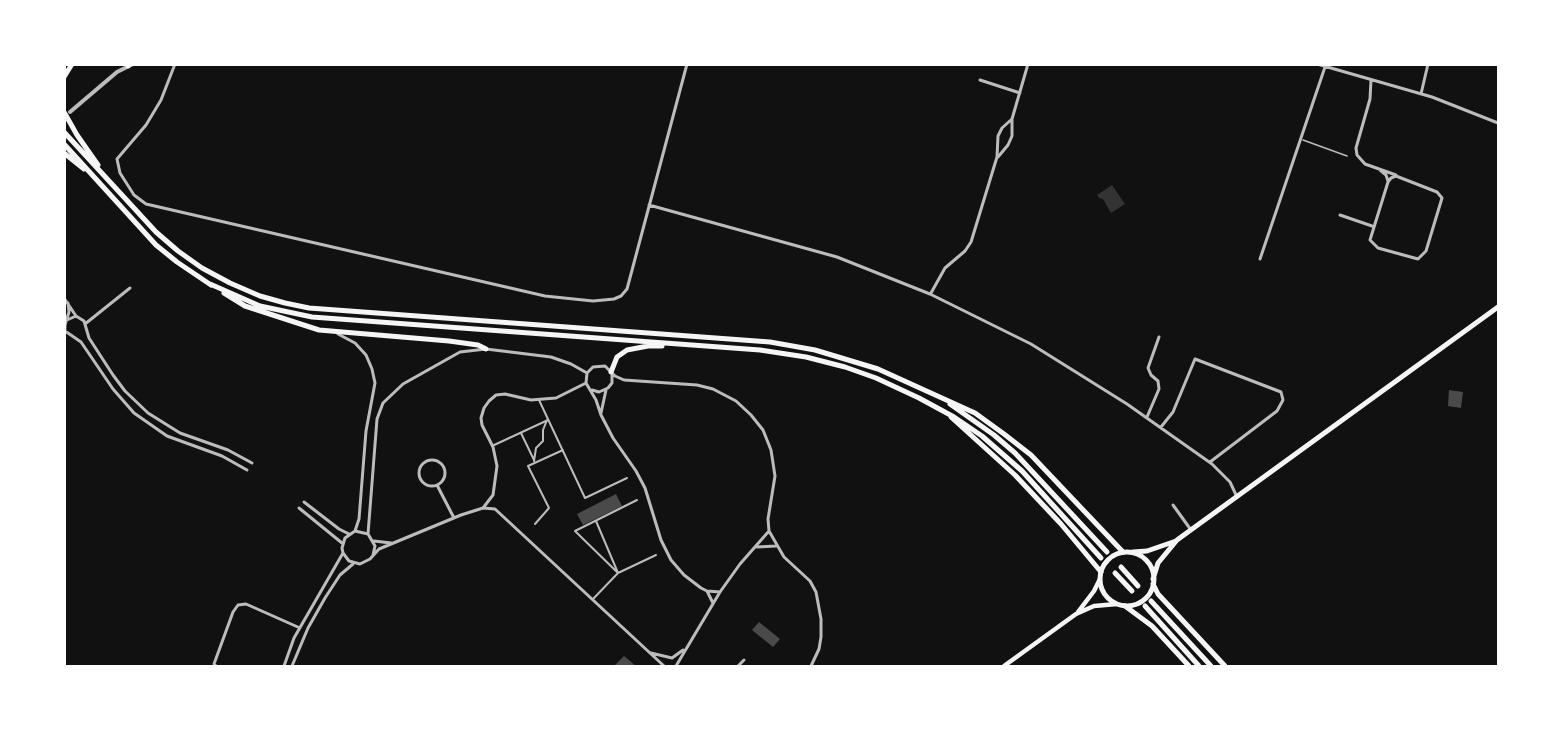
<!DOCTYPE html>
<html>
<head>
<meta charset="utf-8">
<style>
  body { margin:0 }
  #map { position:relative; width:1563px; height:731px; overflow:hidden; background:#111; font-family:Roboto,sans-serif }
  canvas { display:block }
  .frame { position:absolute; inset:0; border:66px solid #fff; pointer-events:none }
</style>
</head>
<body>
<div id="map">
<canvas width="1563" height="731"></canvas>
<div class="frame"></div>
</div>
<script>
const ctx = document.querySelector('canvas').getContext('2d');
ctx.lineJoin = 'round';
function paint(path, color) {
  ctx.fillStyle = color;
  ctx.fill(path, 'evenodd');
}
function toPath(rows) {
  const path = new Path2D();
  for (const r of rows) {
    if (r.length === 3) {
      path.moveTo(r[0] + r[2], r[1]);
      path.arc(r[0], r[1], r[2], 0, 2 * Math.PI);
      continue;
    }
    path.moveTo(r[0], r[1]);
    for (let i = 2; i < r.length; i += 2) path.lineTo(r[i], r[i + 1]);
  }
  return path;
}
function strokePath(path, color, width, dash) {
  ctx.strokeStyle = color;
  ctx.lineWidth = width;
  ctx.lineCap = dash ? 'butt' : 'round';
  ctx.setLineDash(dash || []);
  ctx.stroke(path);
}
paint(toPath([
  [1112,185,1125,204,1111,213,1103,199,1099,198,1097,195]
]), '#333');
paint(toPath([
  [1449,390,1463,392,1461,408,1448,406],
  [616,494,622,506,583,525,577,514],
  [759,622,780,639,773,647,752,630],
  [624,656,636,666,614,666]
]), '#4a4a4a');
strokePath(toPath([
  [1303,140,1347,156]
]), '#bcbcbc', 1.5);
strokePath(toPath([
  [539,400,585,498,627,478],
  [521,433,534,460],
  [492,446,548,420],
  [534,461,536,448,543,441,543,430,547,420],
  [637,500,575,531,618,573,656,555],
  [535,524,549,508,528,466,563,450],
  [593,599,618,573,596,521]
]), '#bcbcbc', 2);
strokePath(toPath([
  [175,64,161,100,146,125,117,159,120,173,134,195,146,204,545,296,593,301,614,299,621,296,627,289,687,64],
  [1317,64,1432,97,1498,123],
  [980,80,1020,93],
  [1371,80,1370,99,1356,148,1357,155,1365,164,1396,175],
  [1421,94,1428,64],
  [998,157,1008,145,1012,136,1012,119,1028,64],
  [1380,170,1386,175,1388,181],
  [1396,176,1437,192,1442,198,1426,251,1418,259,1378,248,1370,240,1388,182,1391,178,1396,176],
  [649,205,837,257,930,294,1031,344,1127,404,1212,464,1230,482,1237,497],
  [1340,215,1372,226],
  [1260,259,1325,67],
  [931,293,945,268,965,251,971,242,997,157,998,136,1002,128,1012,119],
  [64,298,76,316],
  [68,303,69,312,65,325,65,331,81,342,113,389,134,413,167,436,222,456,247,470],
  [67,320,76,316,84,321,89,338,113,375,125,391,148,413,180,433,228,450,252,463],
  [85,324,130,288],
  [338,334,355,343,366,355,372,369,375,383,366,431,359,519,355,531],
  [592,390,599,392,608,388,612,383,612,375],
  [601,413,606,390],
  [1147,417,1159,389,1158,381,1151,375,1148,368,1159,337],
  [1161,427,1173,412,1195,359,1281,392,1283,400,1277,411,1210,462],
  [432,473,13],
  [437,485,454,518],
  [304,502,339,529,349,534],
  [1173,505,1191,530],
  [299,508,342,543],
  [483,508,493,495,497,466,493,447,482,425,481,418,484,408,489,401,496,395,505,394,531,400,556,398,586,383],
  [368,534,377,419,383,403,403,384,460,352,486,349,551,357,571,364,587,373],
  [374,541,391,543],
  [757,547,776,546],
  [373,555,375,546,368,534,355,531,345,538,342,548,343,553,349,561,360,564,370,559,379,549,461,515,483,508,495,509,664,666],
  [707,591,713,603],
  [720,592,707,591,701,588,684,575,671,560,661,540,645,488,636,471,613,438,601,415,596,400,586,383,587,373,593,367,605,366,615,376,624,380,697,385,713,389,736,401,751,415,763,430,771,450,775,476,768,519,769,531,784,557,810,581,816,592,821,619,821,637,819,649,811,666],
  [651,653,672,658,683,650],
  [216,666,214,664,233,612,238,605,246,604,300,628],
  [284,666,294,638,343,553],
  [292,666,308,628,325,598,340,575,353,564],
  [676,666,720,592,740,564,769,531],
  [738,666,744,660]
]), '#bcbcbc', 3);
strokePath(toPath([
  [70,112,117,72,133,64]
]), '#bcbcbc', 4);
strokePath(toPath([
  [1078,612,1094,591,1100,579],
  [1004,666,1076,614,1094,606,1117,604]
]), '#f5f5f5', 4.5);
strokePath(toPath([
  [1133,552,1147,551,1176,541],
  [1127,579,27],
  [1153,579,1158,563,1177,540,1498,307]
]), '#f5f5f5', 5);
strokePath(toPath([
  [128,64,128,66],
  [64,77,72,64],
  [64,112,77,135,98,165],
  [64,132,156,232,178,251,202,268,230,283,260,296,285,303,309,308,770,342,815,350,878,369,975,413,1004,434,1031,455,1123,552],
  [64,144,156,245,177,262,211,285],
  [64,153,84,169],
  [210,284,260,306,312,317,760,350,806,357,845,367,876,378,919,398,954,417,982,436,1022,471,1101,558],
  [224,293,245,306,319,330,449,341,478,345,486,349],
  [611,372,617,357,627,350,648,346,662,346],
  [950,404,994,435,1015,453,1107,552],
  [951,417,1015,475,1061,524,1101,572],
  [1121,567,1138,586],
  [1115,573,1132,591],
  [1153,584,1158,594,1225,666],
  [1151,601,1211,666],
  [1125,606,1152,626,1189,666],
  [1145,606,1199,666]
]), '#f5f5f5', 5);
</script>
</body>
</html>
